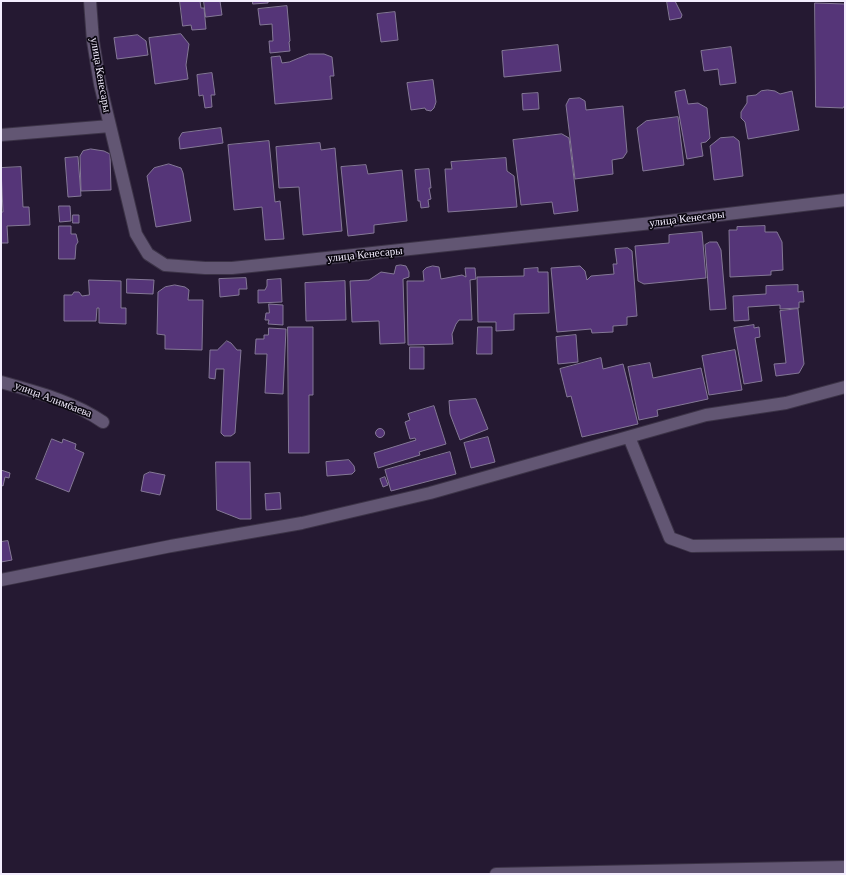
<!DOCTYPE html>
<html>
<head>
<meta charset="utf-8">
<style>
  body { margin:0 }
  #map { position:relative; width:846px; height:875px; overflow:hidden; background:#251932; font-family:Georgia,serif }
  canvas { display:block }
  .frame { position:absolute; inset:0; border:2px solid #f3edfe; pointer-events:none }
</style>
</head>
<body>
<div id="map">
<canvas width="846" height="875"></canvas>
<div class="frame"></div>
</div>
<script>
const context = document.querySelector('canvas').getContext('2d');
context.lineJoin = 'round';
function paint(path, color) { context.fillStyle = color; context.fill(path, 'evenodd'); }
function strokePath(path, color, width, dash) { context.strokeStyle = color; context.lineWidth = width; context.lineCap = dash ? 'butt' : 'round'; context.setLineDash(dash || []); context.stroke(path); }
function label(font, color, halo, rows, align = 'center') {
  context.font = font + ' Georgia,serif'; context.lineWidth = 3.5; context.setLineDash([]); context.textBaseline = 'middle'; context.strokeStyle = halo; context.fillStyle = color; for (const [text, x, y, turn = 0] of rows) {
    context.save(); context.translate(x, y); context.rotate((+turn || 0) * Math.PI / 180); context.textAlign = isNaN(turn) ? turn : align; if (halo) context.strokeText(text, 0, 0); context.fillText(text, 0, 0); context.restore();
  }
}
const building = new Path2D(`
  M 180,1 L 200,1 L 201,8 L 204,8 L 206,29 L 192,30 L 191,25 L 183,26 Z
  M 204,1 L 220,1 L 222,15 L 206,17 Z
  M 253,1 L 268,1 L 268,3 L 253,4 Z
  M 667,1 L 675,1 L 682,15 L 681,18 L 670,20 Z
  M 815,3 L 845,4 L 845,105 L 843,108 L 816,107 Z
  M 287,6 L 290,41 L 289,42 L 290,51 L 270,53 L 269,41 L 273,41 L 272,24 L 260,25 L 258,9 Z
  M 395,12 L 398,40 L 381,42 L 377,14 Z
  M 181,34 L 189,44 L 186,65 L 188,79 L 155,84 L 149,38 Z
  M 138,35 L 146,41 L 148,55 L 117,59 L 114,38 Z
  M 558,45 L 561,71 L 504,77 L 502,51 Z
  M 731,47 L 736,83 L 720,85 L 718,69 L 704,71 L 701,51 Z
  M 309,54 L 324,54 L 332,57 L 334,76 L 330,76 L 332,99 L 275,104 L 271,57 L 280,56 L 282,63 L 289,62 Z
  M 212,73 L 215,95 L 211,95 L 212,107 L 205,108 L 203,95 L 199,96 L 197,75 Z
  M 433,80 L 436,102 L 434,108 L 431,111 L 426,110 L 425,108 L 411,110 L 407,83 Z
  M 685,90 L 688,104 L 698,103 L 707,108 L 710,138 L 706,142 L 701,143 L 703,156 L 687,159 L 675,92 Z
  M 768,90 L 775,91 L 780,94 L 792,91 L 799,130 L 748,139 L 745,122 L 741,118 L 741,112 L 747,103 L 747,96 L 756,95 L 761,91 Z
  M 538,93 L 539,109 L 523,110 L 522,94 Z
  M 580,98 L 585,101 L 586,110 L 623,106 L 627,152 L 623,158 L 612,160 L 613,174 L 575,179 L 566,105 L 569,99 Z
  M 678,117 L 684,165 L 643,171 L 637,128 L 646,121 Z
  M 221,128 L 223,143 L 180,149 L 179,138 L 182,133 Z
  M 562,134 L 569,138 L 578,211 L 554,214 L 552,202 L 521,205 L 513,140 Z
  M 734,137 L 739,141 L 743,176 L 714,180 L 710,146 L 720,138 Z
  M 269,141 L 275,202 L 280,201 L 284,239 L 265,240 L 262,207 L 234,210 L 228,145 Z
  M 320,143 L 321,150 L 335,148 L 342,231 L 303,235 L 299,187 L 279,188 L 276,147 Z
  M 91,149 L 104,151 L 110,154 L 111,190 L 81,191 L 80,156 L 83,151 Z
  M 78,157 L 81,196 L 68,197 L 65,158 Z
  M 506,158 L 507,171 L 514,176 L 517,207 L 448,212 L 445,169 L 452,169 L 451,162 Z
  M 169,164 L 181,168 L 183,173 L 191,221 L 156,227 L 147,176 L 154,168 Z
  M 366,165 L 368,174 L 402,170 L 407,221 L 374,225 L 374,233 L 348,236 L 341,167 Z
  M 21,167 L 23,207 L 29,207 L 30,225 L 7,226 L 8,243 L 1,243 L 1,212 L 3,212 L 1,168 Z
  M 429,169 L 431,188 L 429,188 L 431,199 L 428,200 L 429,207 L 421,208 L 420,201 L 418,201 L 415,170 Z
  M 59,206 L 70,206 L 71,221 L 60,222 Z
  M 73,215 L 79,215 L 79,223 L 73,223 Z
  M 59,226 L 71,226 L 71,234 L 76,234 L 78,242 L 76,245 L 75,259 L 59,259 Z
  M 765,226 L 765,232 L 777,232 L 782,242 L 783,270 L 771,271 L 771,275 L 730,277 L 729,230 L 737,230 L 737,227 Z
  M 702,232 L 706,278 L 644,284 L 638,281 L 635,246 L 669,243 L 669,235 Z
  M 710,242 L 717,242 L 721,250 L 726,309 L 710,310 L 705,245 Z
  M 628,248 L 632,251 L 637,316 L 627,317 L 627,325 L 613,326 L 613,332 L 592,333 L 591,329 L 557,332 L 551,268 L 580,266 L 585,271 L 587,280 L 591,276 L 614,274 L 613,264 L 617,264 L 615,249 Z
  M 401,265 L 406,266 L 409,272 L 409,277 L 403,279 L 405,343 L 380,344 L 379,321 L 352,322 L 350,281 L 369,280 L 381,272 L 394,274 L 396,266 Z
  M 433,266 L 439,267 L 441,279 L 462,275 L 466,277 L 465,268 L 475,268 L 476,279 L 470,280 L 472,320 L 459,320 L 456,324 L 452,334 L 453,344 L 408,345 L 407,281 L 424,281 L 423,271 L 426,268 Z
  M 538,268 L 538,272 L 548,272 L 549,313 L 514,314 L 514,330 L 496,331 L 496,322 L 478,322 L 477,277 L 524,276 L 524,269 Z
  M 246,278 L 247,289 L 239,289 L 239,295 L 220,297 L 219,279 Z
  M 127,279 L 154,280 L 153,294 L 127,293 Z
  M 281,279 L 282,302 L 258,303 L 258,290 L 265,290 L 267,286 L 267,280 Z
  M 89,280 L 121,281 L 121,308 L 126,308 L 126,324 L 99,323 L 99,308 L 97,308 L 96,321 L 64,321 L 64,295 L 72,295 L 74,292 L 79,292 L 82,296 L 89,295 Z
  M 345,281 L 346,320 L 306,321 L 305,283 Z
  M 175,285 L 185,287 L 189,290 L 188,300 L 203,300 L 202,350 L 165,349 L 165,335 L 157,334 L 158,292 L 165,287 Z
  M 798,285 L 798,292 L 803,291 L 804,302 L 799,302 L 799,308 L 780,309 L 780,305 L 748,307 L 749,320 L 734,321 L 733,296 L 766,294 L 766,286 Z
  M 269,304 L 283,305 L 283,325 L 268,324 L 269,320 L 265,320 L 266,313 L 269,313 Z
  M 798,309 L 804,364 L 799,373 L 776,376 L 774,364 L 786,363 L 780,311 Z
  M 754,325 L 754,328 L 759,327 L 760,337 L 755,338 L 762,381 L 744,384 L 734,328 Z
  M 288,327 L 313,327 L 313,395 L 309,395 L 309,453 L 289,453 Z
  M 478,327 L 492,327 L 492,354 L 477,354 Z
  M 269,328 L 286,329 L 283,394 L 265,393 L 267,354 L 255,354 L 256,339 L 264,339 L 264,335 L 268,335 Z
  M 576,335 L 578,362 L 558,364 L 556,337 Z
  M 227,341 L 231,343 L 237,350 L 241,350 L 235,433 L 231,436 L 224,436 L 221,433 L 224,369 L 216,369 L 215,379 L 209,378 L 210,350 L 217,350 Z
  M 410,347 L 424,347 L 424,369 L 410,369 Z
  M 735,350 L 742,390 L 709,395 L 702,356 Z
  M 601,358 L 603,369 L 623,364 L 638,424 L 582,437 L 571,396 L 567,397 L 560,369 Z
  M 650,363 L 653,378 L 701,368 L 708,399 L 657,410 L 658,416 L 639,420 L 628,367 Z
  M 476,399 L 488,429 L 460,440 L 450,414 L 449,401 Z
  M 434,406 L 446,444 L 419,452 L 420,455 L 378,468 L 374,453 L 416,440 L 415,438 L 410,439 L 405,422 L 410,420 L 408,414 Z
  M375.5 433a4.5 4.5 0 1 1 9 0a4.5 4.5 0 1 1-9 0Z
  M 488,437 L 495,462 L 471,468 L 464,443 Z
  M 52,439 L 62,443 L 63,439 L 76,444 L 75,449 L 84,453 L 69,492 L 36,479 Z
  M 450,452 L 456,474 L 391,491 L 385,470 Z
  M 349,460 L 354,466 L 355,471 L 352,474 L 327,476 L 326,462 Z
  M 216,462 L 250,462 L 251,519 L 240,519 L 217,510 Z
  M 1,470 L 10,473 L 9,478 L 5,477 L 3,486 L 1,485 Z
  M 150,472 L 165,475 L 160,495 L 141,491 L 144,475 Z
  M 385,477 L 388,485 L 383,487 L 380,479 Z
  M 280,493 L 281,509 L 266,510 L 265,494 Z
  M 8,541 L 12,560 L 1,562 L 1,542 Z`);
paint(building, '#553578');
strokePath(building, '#847896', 1);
const minor = new Path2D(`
  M 90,1 L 93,41 L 100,84 L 136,234 L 148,254 L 165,265 L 205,268 L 232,268 L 261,265 L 652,223 L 845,200
  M 1,135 L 110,126
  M 1,382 C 36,392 73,401 103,422
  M 629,437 L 670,538 L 692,546 L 845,544
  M 1,580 L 171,546 L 302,523 L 430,493 L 706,415 L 786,403 L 845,387
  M 496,874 L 845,867`);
strokePath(minor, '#3c3347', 14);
strokePath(minor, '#625673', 12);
label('11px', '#f3edfe', '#0b0711', [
  ["улица Кенесары",100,75,80],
  ["улица Кенесары",687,219,-7],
  ["улица Кенесары",365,255,-6],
  ["улица Алимбаева",53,400,21]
]);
</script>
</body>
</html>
